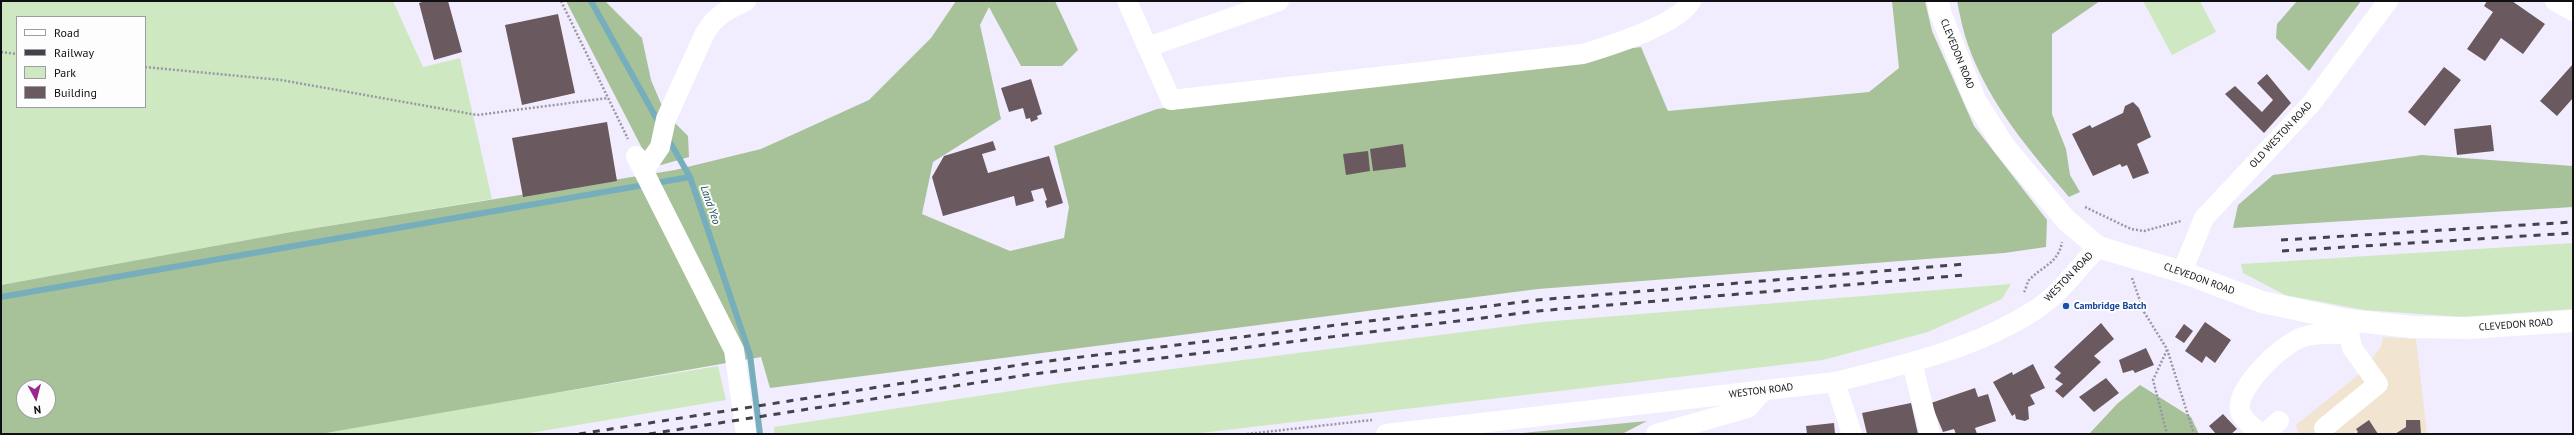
<!DOCTYPE html>
<html>
<head>
<meta charset="utf-8">
<style>
  body { margin:0 }
  #map { position:relative; width:2574px; height:435px; overflow:hidden; background:#f1edfe; font-family:"PT Sans",sans-serif }
  canvas { display:block }
  .frame { position:absolute; inset:0; border:2px solid #100f14; pointer-events:none }
  .legend { position:absolute; left:16px; top:16px; width:130px; height:92px; box-sizing:border-box; background:#fdfdfd; border:1px solid #9e9ea0; margin:0; padding:5px 7px; list-style:none; font-size:12px; color:#100f14 }
  .legend li { display:flex; align-items:center; gap:8px; height:20px }
  .legend b { width:20px; border:1px solid #9e9ea0 }
  .north { position:absolute; left:16px; top:379px; width:40px; height:40px; box-sizing:border-box; background:#fdfdfd; border:1px solid #9e9ea0; border-radius:50%; rotate:173deg; font-size:11px; font-weight:700; line-height:16px; text-align:center; color:#100f14 }
  .north::after { content:''; display:block; margin:auto; width:14px; height:18px; background:#972a8c; clip-path:polygon(50% 0,100% 100%,50% 72%,0 100%) }
</style>
</head>
<body>
<div id="map">
<canvas width="2574" height="435"></canvas>
<div class="frame"></div>
<ul class="legend">
<li><b style="height:5px;background:#fff"></b>Road</li>
<li><b style="height:5px;background:#44424a"></b>Railway</li>
<li><b style="height:11px;background:#cee9c1"></b>Park</li>
<li><b style="height:11px;background:#6a595e"></b>Building</li>
</ul>
<div class="north">N</div>
</div>
<script>
const context = document.querySelector('canvas').getContext('2d');
context.lineJoin = 'round';
function paint(path, color) { context.fillStyle = color; context.fill(path, 'evenodd'); }
function strokePath(path, color, width, dash) { context.strokeStyle = color; context.lineWidth = width; context.lineCap = dash ? 'butt' : 'round'; context.setLineDash(dash || []); context.stroke(path); }
function label(font, color, halo, rows, align = 'center') {
  context.font = font + ' "PT Sans",sans-serif'; context.lineWidth = 4; context.setLineDash([]); context.textBaseline = 'middle'; context.strokeStyle = halo; context.fillStyle = color; for (const [text, x, y, turn = 0] of rows) {
    context.save(); context.translate(x, y); context.rotate((+turn || 0) * Math.PI / 180); context.textAlign = isNaN(turn) ? turn : align; if (halo) context.strokeText(text, 0, 0); context.fillText(text, 0, 0); context.restore();
  }
}
paint(new Path2D(`
  M 2383,337 L 2416,339 L 2427,434 L 2299,434 L 2296,425 L 2357,376 L 2381,347 Z`), '#f1e4d0');
paint(new Path2D(`
  M 1,1 L 393,1 L 423,67 L 460,58 L 492,199 L 291,232 L 1,285 ZM 17,17 L 145,17 L 145,107 L 17,107 Z
  M 2143,1 L 2200,1 L 2216,32 L 2172,55 Z
  M 2573,243 L 2573,309 L 2461,317 L 2364,310 L 2285,295 L 2243,273 L 2241,264 Z
  M 2011,284 L 2002,299 L 1928,332 L 1823,360 L 1192,434 L 774,434 L 774,427 L 1070,382 L 1542,322 Z
  M 718,366 L 726,400 L 524,434 L 310,434 Z`), '#cee9c1');
paint(new Path2D(`
  M 566,1 L 605,1 L 642,38 L 651,80 L 665,113 L 688,136 L 689,157 L 661,165 L 642,148 Z
  M 956,1 L 1055,1 L 1078,50 L 1062,66 L 1021,66 L 989,7 L 980,25 L 1001,119 L 933,162 L 922,214 L 1010,251 L 1064,238 L 1069,207 L 1054,146 L 1157,109 L 1641,47 L 1668,111 L 1869,92 L 1899,68 L 1892,1 L 1925,1 L 1932,31 L 1974,126 L 2047,220 L 2046,247 L 2004,253 L 1538,289 L 770,388 L 761,357 L 320,434 L 1,434 L 1,285 L 291,232 L 675,170 L 761,149 L 869,100 L 931,38 ZM 24,387 L 48,387 L 48,411 L 24,411 Z
  M 1957,1 L 2100,1 L 2052,34 L 2052,114 L 2066,149 L 2070,175 L 2080,192 L 2069,197 C 2030,151 1989,104 1968,45 C 1963,31 1960,16 1957,1 Z
  M 2297,1 L 2361,1 L 2309,71 L 2276,38 L 2277,24 Z
  M 2422,155 L 2573,166 L 2573,207 L 2233,228 L 2238,205 L 2273,175 Z
  M 2140,385 L 2191,417 L 2199,434 L 2089,434 L 2117,404 Z
  M 1647,421 L 1622,434 L 1512,434 Z`), '#a7c199');
strokePath(new Path2D(`
  M 591,1 L 659,123
  M 667,137 L 690,177 L 750,355 L 760,434
  M 1,297 L 690,177`), '#76aebc', 6);
paint(new Path2D(`
  M 425,1 L 448,1 L 462,52 L 434,60 L 419,3 Z
  M 2487,1 L 2512,1 L 2545,24 L 2523,54 L 2501,38 L 2485,61 L 2467,49 L 2493,12 L 2484,6 Z
  M 558,14 L 575,93 L 522,105 L 505,25 Z
  M 2573,64 L 2573,98 L 2557,116 L 2540,101 Z
  M 2444,67 L 2461,80 L 2425,126 L 2408,112 Z
  M 2267,74 L 2291,103 L 2264,133 L 2225,94 L 2235,86 L 2262,112 L 2273,100 L 2257,83 Z
  M 1031,79 L 1042,114 L 1037,116 L 1038,119 L 1031,122 L 1030,118 L 1026,119 L 1023,108 L 1009,112 L 1001,88 Z
  M 2133,102 L 2139,108 L 2151,137 L 2137,144 L 2149,173 L 2133,179 L 2127,165 L 2122,167 L 2120,164 L 2093,176 L 2072,134 L 2090,125 L 2092,128 L 2123,113 L 2125,106 Z
  M 607,122 L 617,181 L 523,197 L 512,138 Z
  M 2491,125 L 2494,151 L 2457,155 L 2454,129 Z
  M 993,141 L 996,150 L 982,154 L 988,173 L 1049,156 L 1063,203 L 1047,208 L 1045,201 L 1047,200 L 1043,188 L 1031,191 L 1034,201 L 1016,206 L 1014,196 L 943,216 L 932,177 L 944,156 Z
  M 1403,144 L 1406,167 L 1373,171 L 1370,149 Z
  M 1368,151 L 1370,171 L 1346,175 L 1343,154 Z
  M 2205,322 L 2231,340 L 2215,363 L 2206,356 L 2202,363 L 2185,351 Z
  M 2101,323 L 2114,339 L 2094,356 L 2101,362 L 2063,398 L 2055,391 L 2063,384 L 2055,379 L 2061,373 L 2054,367 Z
  M 2184,324 L 2193,331 L 2184,343 L 2175,337 Z
  M 2146,348 L 2154,365 L 2135,373 L 2133,370 L 2123,373 L 2119,360 Z
  M 2033,364 L 2045,388 L 2030,395 L 2035,404 L 2028,407 L 2029,419 L 2025,421 L 2016,419 L 2015,414 L 2012,416 L 1993,382 L 2012,372 L 2013,375 Z
  M 2106,378 L 2119,393 L 2094,412 L 2079,397 Z
  M 1975,388 L 1978,397 L 1988,394 L 1996,421 L 1975,428 L 1977,434 L 1956,434 L 1954,429 L 1943,432 L 1931,403 Z
  M 1911,403 L 1918,434 L 1867,434 L 1862,413 Z
  M 2223,414 L 2237,429 L 2231,434 L 2216,434 L 2209,426 Z
  M 2369,420 L 2378,434 L 2356,434 L 2358,432 L 2356,429 Z
  M 2406,420 L 2420,420 L 2421,434 L 2395,434 L 2406,427 Z
  M 1834,423 L 1835,434 L 1807,434 L 1806,426 Z`), '#6a595e');
strokePath(new Path2D(`
  M 561,1 L 628,139
  M 1,52 L 17,54
  M 145,67 L 281,80 L 477,115 L 608,98
  M 2085,207 L 2131,229 L 2144,231 L 2181,221
  M 2132,278 L 2144,312 L 2167,349 L 2194,434
  M 2024,292 C 2026,289 2027,283 2029,280 C 2042,266 2058,264 2062,242
  M 2167,350 L 2153,380 L 2167,434
  M 1247,434 L 1372,420`), '#9a97a4', 2.5, [2, 2]);
strokePath(new Path2D(`
  M 1127,1 L 1171,100 L 1583,54 C 1609,46 1678,25 1691,1
  M 2555,1 L 2573,11
  M 1148,47 L 1279,1
  M 636,156 L 734,350 L 746,434
  M 644,170 L 660,147 L 666,119 L 705,33 C 715,16 728,9 746,1
  M 2182,272 L 2204,218 L 2311,104 L 2388,1
  M 1912,363 L 1930,434
  M 1835,382 L 1852,434
  M 2324,428 L 2378,384 L 2352,348 L 2347,322
  M 1386,434 L 1835,382 C 1903,365 1975,349 2035,310 C 2059,295 2078,268 2098,247
  M 1656,434 L 1748,408 L 1763,391
  M 2260,434 C 2254,428 2242,419 2240,411 C 2235,388 2283,343 2303,337 C 2318,332 2334,334 2349,334
  M 2264,434 L 2279,421`), '#fff', 20);
strokePath(new Path2D(`
  M 1938,1 L 1940,12 L 1976,102 L 2004,146 L 2066,220 L 2098,247 L 2182,272 L 2262,302 L 2347,320 L 2411,327 L 2469,328 L 2573,321`), '#fff', 22);
strokePath(new Path2D(`
  M 2281,240 L 2573,222
  M 2282,251 L 2573,233
  M 579,434 L 1025,364 L 1537,300 L 1965,264
  M 649,434 L 1026,375 L 1538,311 L 1965,275`), '#44424a', 3, [7, 7]);
for (const [x, y, r, color] of [
  [2066,306,4,"#1a4fb4"]
]) { const dot = new Path2D(); dot.arc(x, y, r, 0, 2 * Math.PI); context.fillStyle = color; context.fill(dot); strokePath(dot, '#fdfdfd', 1.5); }
label('10px', '#100f14', '#fdfdfd', [
  ["CLEVEDON ROAD",1957,54,68],
  ["OLD WESTON ROAD",2281,135,-47],
  ["WESTON ROAD",2069,277,-46],
  ["CLEVEDON ROAD",2199,279,20],
  ["CLEVEDON ROAD",2516,325,-4],
  ["WESTON ROAD",1761,391,-7]
]);
label('bold 10px', '#164399', '#fdfdfd', [
  ["Cambridge Batch",2074,306]
], 'left');
label('italic 11px', '#124450', '#fdfdfd', [
  ["Land Yeo",710,205,71]
]);
</script>
</body>
</html>
